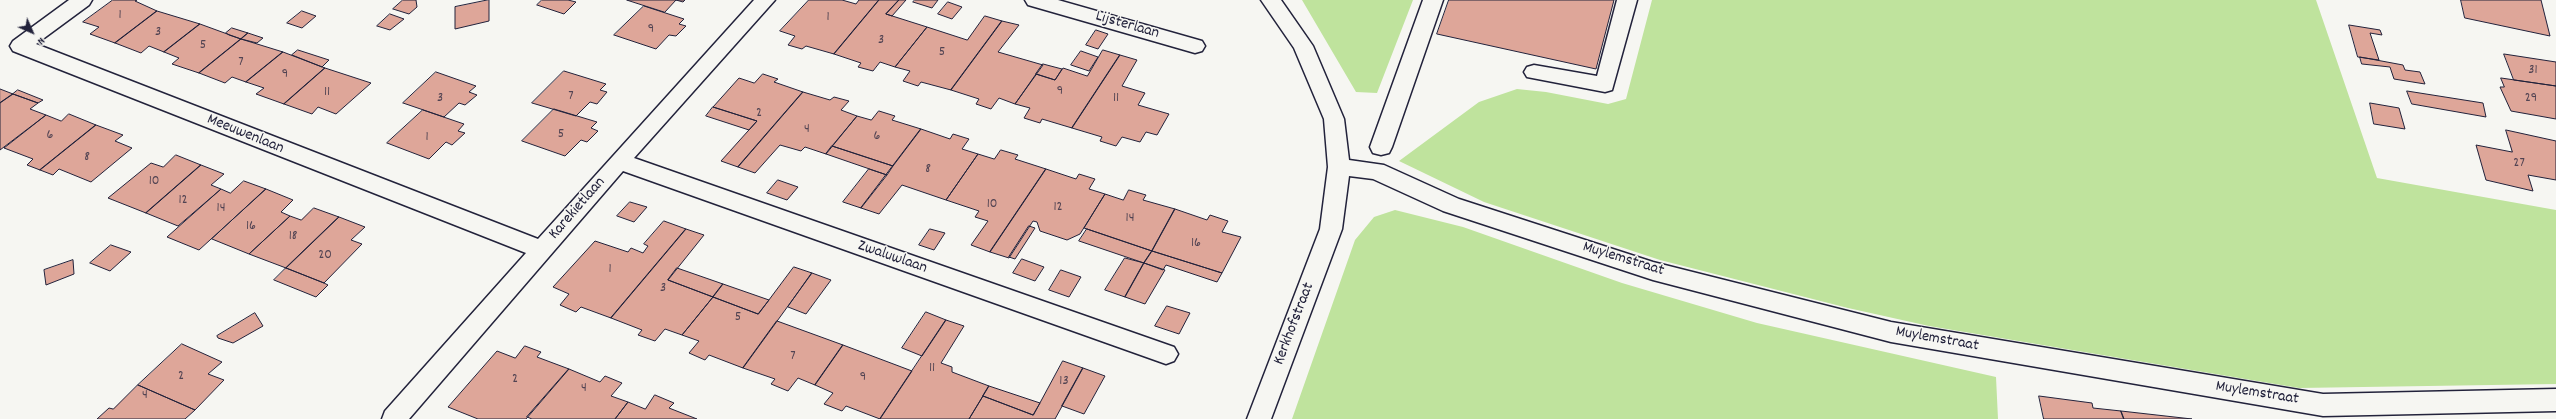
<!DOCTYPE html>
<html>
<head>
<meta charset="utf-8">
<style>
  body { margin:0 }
  #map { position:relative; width:2556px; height:419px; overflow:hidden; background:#f6f6f2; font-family:Dekko,sans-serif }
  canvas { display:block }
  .north { position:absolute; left:12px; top:12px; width:40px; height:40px; -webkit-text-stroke:3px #f6f6f2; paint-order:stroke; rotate:135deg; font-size:11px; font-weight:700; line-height:16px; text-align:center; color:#22223b }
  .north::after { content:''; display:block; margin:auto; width:14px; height:18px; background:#22223b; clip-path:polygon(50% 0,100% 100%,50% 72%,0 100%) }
</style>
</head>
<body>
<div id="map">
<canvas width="2556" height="419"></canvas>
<div class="north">N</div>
</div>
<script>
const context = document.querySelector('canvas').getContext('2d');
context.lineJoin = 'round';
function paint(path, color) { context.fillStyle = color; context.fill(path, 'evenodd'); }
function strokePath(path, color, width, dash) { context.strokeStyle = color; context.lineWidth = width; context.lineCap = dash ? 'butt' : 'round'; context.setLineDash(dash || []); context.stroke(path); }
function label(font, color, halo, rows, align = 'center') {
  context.font = font + ' Dekko,sans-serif'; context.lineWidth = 3; context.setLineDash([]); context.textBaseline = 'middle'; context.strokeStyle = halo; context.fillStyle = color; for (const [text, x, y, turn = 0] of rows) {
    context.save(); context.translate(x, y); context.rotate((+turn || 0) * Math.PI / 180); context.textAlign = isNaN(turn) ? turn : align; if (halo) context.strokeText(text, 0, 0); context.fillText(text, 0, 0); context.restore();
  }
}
paint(new Path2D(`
  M 1302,0 L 1413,0 L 1377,93 L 1356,92 Z
  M 1652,0 L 2316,0 L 2377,178 L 2556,210 L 2556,384 L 2299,388 L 1929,326 L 1848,308 L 1660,260 L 1484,202 L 1399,161 L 1479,102 L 1517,89 L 1546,92 L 1608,104 L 1626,99 Z
  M 1395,210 L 1463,227 L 1622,283 L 1757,323 L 1996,377 L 1998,419 L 1292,419 L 1355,240 L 1374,217 Z`), '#bfe39d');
const building = new Path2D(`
  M 113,0 L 137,0 L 135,1 L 157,11 L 115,43 L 90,34 L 99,27 L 83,22 Z
  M 403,0 L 416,0 L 417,7 L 409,14 L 393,9 Z
  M 489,0 L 489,21 L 455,29 L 455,7 Z
  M 542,0 L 568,0 L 576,2 L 564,14 L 537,5 Z
  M 627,0 L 685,0 L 683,2 L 676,0 L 665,12 Z
  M 809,0 L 842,0 L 856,4 L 859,0 L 879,0 L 834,54 L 806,46 L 802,49 L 788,45 L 795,36 L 780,31 Z
  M 879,0 L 899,0 L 886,14 L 927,27 L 895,67 L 880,62 L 873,71 L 858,67 L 861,63 L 834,54 Z
  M 899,0 L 906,0 L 892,16 L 886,14 Z
  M 915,0 L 938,0 L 932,8 L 913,2 Z
  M 1449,0 L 1614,0 L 1596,69 L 1437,34 Z
  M 2461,0 L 2541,0 L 2550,36 L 2465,18 Z
  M 948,2 L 962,7 L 952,19 L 938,14 Z
  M 644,6 L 684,19 L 679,24 L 686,26 L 676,36 L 669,35 L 656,49 L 614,35 Z
  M 157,11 L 200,24 L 164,52 L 149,46 L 141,53 L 115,43 Z
  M 302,11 L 316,16 L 302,28 L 287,23 Z
  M 390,14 L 404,19 L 390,30 L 377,26 Z
  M 985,16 L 1002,21 L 951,90 L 921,82 L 918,86 L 903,81 L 910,71 L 895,67 L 927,27 L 967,40 Z
  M 1002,21 L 1019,25 L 998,52 L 1043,65 L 1015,104 L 999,98 L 991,109 L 976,104 L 979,99 L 951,90 Z
  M 200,24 L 241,39 L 199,73 L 172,64 L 179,58 L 164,52 Z
  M 2349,25 L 2380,30 L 2382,35 L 2370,33 L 2379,60 L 2358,57 Z
  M 232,28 L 248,33 L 241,39 L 229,35 L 226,33 Z
  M 1096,30 L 1108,34 L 1098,49 L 1086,45 Z
  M 248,33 L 263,38 L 257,43 L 241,39 Z
  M 241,39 L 283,52 L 246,82 L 232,77 L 225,83 L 199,73 Z
  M 298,50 L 329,60 L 322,67 L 292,55 Z
  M 1103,50 L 1120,55 L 1072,128 L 1042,119 L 1040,123 L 1024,118 L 1030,108 L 1015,104 L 1036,74 L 1055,80 L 1063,68 L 1087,76 Z
  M 1081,51 L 1098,57 L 1089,71 L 1071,65 Z
  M 283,52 L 325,68 L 284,104 L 256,94 L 264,88 L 246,82 Z
  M 2504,54 L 2556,62 L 2556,86 L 2514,80 Z
  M 1120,55 L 1137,60 L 1122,86 L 1145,93 L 1138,105 L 1169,114 L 1157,135 L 1146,132 L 1140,142 L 1122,137 L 1116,146 L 1100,141 L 1102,137 L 1072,128 Z
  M 2360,57 L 2403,65 L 2405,70 L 2420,72 L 2425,84 L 2394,79 L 2390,67 L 2362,64 Z
  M 1043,64 L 1062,69 L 1055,80 L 1036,74 Z
  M 325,68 L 371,83 L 336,114 L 318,107 L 312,114 L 284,104 Z
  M 564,71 L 606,84 L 600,90 L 607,92 L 597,104 L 590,102 L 576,116 L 532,103 Z
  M 436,72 L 476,86 L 469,92 L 477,95 L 465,105 L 459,103 L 444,117 L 403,103 Z
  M 763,74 L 778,79 L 774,82 L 803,92 L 738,167 L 721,161 L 757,121 L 713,107 L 739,78 L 754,83 Z
  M 2501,78 L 2556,86 L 2556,119 L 2511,111 L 2500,87 L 2504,87 Z
  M 0,89 L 13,94 L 0,103 Z
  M 18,90 L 43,100 L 38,103 L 13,94 Z
  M 2407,91 L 2483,103 L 2486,117 L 2412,104 Z
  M 803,92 L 830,100 L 834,97 L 849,101 L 841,110 L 857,116 L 826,154 L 805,147 L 801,151 L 780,145 L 755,173 L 738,167 Z
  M 13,94 L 38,103 L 30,109 L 46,115 L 0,150 L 0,103 Z
  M 2370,103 L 2399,108 L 2405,129 L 2374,124 Z
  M 713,107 L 757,121 L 749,130 L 706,116 Z
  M 554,109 L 597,122 L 591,128 L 598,131 L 587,142 L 581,140 L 565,156 L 522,141 Z
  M 423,110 L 464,124 L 458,131 L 465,133 L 452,145 L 446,142 L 429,159 L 387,143 Z
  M 879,111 L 895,116 L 892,120 L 921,129 L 893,166 L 832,146 L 857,116 L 871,120 Z
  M 69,114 L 96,125 L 40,170 L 27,165 L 33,159 L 4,148 L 46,115 L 61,121 Z
  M 96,125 L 123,135 L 115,141 L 132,148 L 91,182 L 59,169 L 53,175 L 40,170 Z
  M 921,129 L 950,139 L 953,134 L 969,139 L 962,149 L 978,154 L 946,200 L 902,185 L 879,214 L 861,208 Z
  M 2506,130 L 2556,141 L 2556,180 L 2528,175 L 2533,191 L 2486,180 L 2476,145 L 2512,152 Z
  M 832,146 L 893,166 L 887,175 L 826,154 Z
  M 1001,150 L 1018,155 L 1015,159 L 1046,169 L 990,252 L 971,245 L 988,221 L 975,217 L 979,211 L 946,200 L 978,154 L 994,159 Z
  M 176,155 L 201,165 L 146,213 L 108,198 L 151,163 L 163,167 Z
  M 201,165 L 224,174 L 211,185 L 221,189 L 178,226 L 146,213 Z
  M 869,169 L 887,175 L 861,208 L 843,202 Z
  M 1046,169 L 1076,179 L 1079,174 L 1095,179 L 1089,189 L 1105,194 L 1080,234 L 1067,240 L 1040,231 L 1037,222 L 1033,221 L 1009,258 L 990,252 Z
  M 778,180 L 798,187 L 787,200 L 767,193 Z
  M 244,181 L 266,189 L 199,250 L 167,237 L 221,189 L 230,193 Z
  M 266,189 L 293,200 L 281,212 L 290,216 L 249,254 L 212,239 Z
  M 1129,190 L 1146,195 L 1143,200 L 1175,209 L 1152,251 L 1084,228 L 1105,194 L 1123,200 Z
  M 630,202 L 647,207 L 634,222 L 617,216 Z
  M 314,208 L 339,217 L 286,268 L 249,254 L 290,216 L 301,220 Z
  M 1175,209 L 1207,220 L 1210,215 L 1228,221 L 1222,232 L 1241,237 L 1222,273 L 1152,251 Z
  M 339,217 L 365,227 L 351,240 L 362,244 L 324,283 L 286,268 Z
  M 664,221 L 686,229 L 611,318 L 581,307 L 576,312 L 560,305 L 569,294 L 553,287 L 595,241 L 628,252 L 631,248 L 643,253 L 648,246 L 644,244 Z
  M 1029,226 L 1035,228 L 1015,259 L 1009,257 Z
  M 686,229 L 704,235 L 668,280 L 713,297 L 682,335 L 665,329 L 655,341 L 638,335 L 642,330 L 611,318 Z
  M 930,229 L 945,233 L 934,250 L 919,245 Z
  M 1087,229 L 1152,251 L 1144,263 L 1079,241 Z
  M 111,245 L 131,252 L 110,271 L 90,263 Z
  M 1152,251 L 1222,273 L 1217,282 L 1166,265 L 1163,270 L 1144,263 Z
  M 1125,258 L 1144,263 L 1125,297 L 1105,290 Z
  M 1022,259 L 1044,267 L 1035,281 L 1013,273 Z
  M 73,260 L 74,274 L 46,285 L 44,270 Z
  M 1144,263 L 1165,270 L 1145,304 L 1125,297 Z
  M 794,267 L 812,273 L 743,368 L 709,355 L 705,360 L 689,353 L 699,341 L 682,335 L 713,297 L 758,314 Z
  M 286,268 L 324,283 L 328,285 L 316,297 L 274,280 Z
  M 677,268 L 723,284 L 713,297 L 668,280 Z
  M 1061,270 L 1081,277 L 1069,297 L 1049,290 Z
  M 812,273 L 831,280 L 806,314 L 788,307 Z
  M 723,284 L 769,300 L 758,314 L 713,297 Z
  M 1167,306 L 1190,313 L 1179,334 L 1155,326 Z
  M 926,312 L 946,320 L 922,356 L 902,348 Z
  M 255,313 L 263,326 L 233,343 L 218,338 L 217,336 Z
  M 946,320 L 964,326 L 941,363 L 952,367 L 952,372 L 989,386 L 969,419 L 880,419 Z
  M 777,321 L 843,345 L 815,385 L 798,378 L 788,391 L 771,384 L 775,379 L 743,368 Z
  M 182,344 L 222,362 L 208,374 L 224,380 L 195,410 L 138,385 Z
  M 843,345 L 912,371 L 880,419 L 846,406 L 842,411 L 824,404 L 833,393 L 815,385 Z
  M 525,346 L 541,352 L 537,357 L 569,369 L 526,419 L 478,419 L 448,407 L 497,351 L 515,358 Z
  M 1063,361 L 1083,368 L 1055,419 L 969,419 L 983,396 L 1033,415 Z
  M 1083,368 L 1105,376 L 1084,414 L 1062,406 Z
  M 569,369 L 600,382 L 605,376 L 622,383 L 611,396 L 628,402 L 615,419 L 532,419 L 527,417 Z
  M 138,385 L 195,410 L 185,419 L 97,419 L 109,408 L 113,409 Z
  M 989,386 L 1040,403 L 1033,415 L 983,396 Z
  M 655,395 L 674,403 L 669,408 L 697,419 L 615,419 L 628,402 L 645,409 Z
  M 2039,396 L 2092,403 L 2093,408 L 2121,411 L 2124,419 L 2044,419 Z
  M 2121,411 L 2192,419 L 2124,419 Z`);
paint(building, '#dea699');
strokePath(building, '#22223b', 1);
const lane = new Path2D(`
  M 1423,0 L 1443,0 L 1392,147 L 1389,153 L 1381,155 L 1373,153 L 1370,147 Z
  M 1617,0 L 1637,0 L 1612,90 L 1605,92 L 1527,77 L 1524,72 L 1527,67 L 1534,65 L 1597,76 Z`);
const street = new Path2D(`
  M 69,0 L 92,0 L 89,5 L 36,44 L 538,239 L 754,0 L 775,0 L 634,158 L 1174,347 L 1178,354 L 1174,361 L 1166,364 L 623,171 L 409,419 L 382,419 L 385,411 L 526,253 L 13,51 L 10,46 L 13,41 Z
  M 1025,0 L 1058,0 L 1202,41 L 1205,46 L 1202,51 L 1195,53 L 1028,5 Z
  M 1261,0 L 1281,0 L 1313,46 L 1344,119 L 1349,160 L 1384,165 L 1459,199 L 1653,262 L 1891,322 L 2323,394 L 2556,389 L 2556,411 L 2323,416 L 1891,342 L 1653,280 L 1443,211 L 1373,179 L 1349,176 L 1342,229 L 1271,419 L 1247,419 L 1320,229 L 1328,167 L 1324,119 L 1294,48 Z`);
strokePath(lane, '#22223b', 3);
strokePath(street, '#22223b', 3);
paint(lane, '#f6f6f2');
paint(street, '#f6f6f2');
label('14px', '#514352', null, [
  ["1",120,16],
  ["1",828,18],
  ["9",651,30],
  ["3",158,33],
  ["3",881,41],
  ["5",203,46],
  ["5",942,53],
  ["7",241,63],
  ["31",2533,71],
  ["9",285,75],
  ["9",1060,92],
  ["11",327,93],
  ["7",571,97],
  ["3",440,99],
  ["11",1116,99],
  ["29",2531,99],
  ["2",759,114],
  ["4",807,130],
  ["5",561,135],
  ["6",50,136],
  ["6",877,137],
  ["1",427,138],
  ["8",87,158],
  ["27",2519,164],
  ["8",928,170],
  ["10",154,182],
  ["12",183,201],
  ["10",992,205],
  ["12",1058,208],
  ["14",221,209],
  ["14",1130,219],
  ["16",251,227],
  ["18",293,237],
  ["16",1196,244],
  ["20",325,256],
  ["1",610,270],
  ["3",663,289],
  ["5",738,318],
  ["7",793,357],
  ["11",932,369],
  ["2",181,377],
  ["9",863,378],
  ["2",515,380],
  ["13",1064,382],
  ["4",584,389],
  ["4",145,396]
]);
label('16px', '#22223b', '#f6f6f2', [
  ["Lijsterlaan",1127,26,16],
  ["Meeuwenlaan",245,135,22],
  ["Karekietlaan",578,209,-49],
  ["Zwaluwlaan",892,258,19],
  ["Muylemstraat",1623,260,17],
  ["Kerkhofstraat",1295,324,-69],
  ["Muylemstraat",1937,340,10],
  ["Muylemstraat",2257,394,9]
]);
</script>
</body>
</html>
